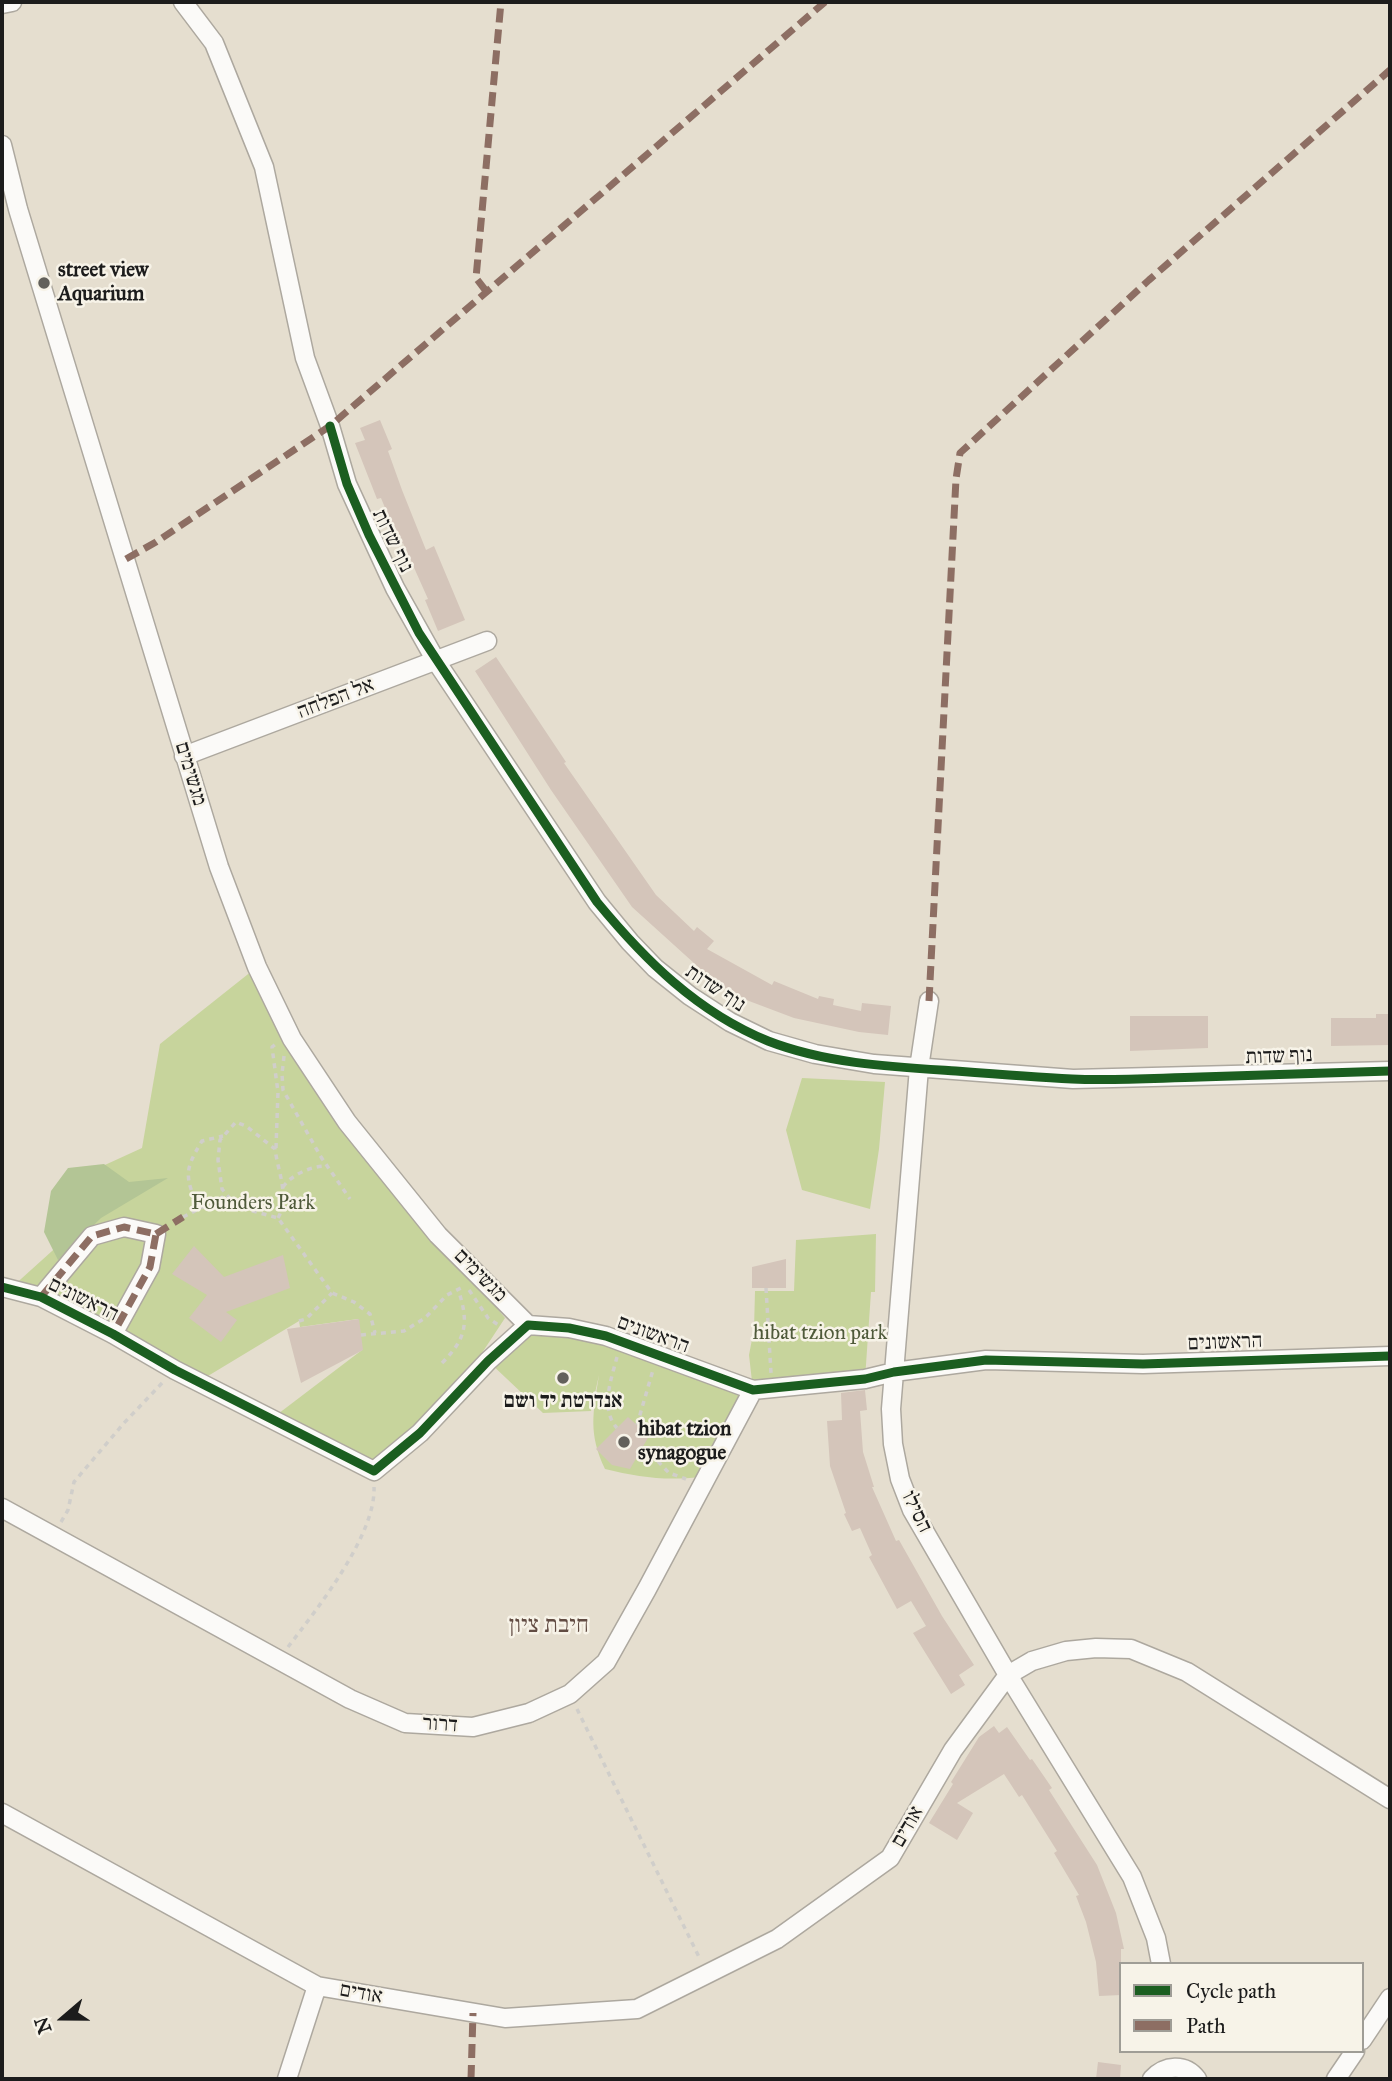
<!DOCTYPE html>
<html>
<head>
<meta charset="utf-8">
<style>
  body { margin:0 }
  #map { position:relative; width:1392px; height:2081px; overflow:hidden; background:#e5decf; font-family:"IM FELL Great Primer",serif }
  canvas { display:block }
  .frame { position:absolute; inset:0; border:4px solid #1c1c1c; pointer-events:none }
  .legend { position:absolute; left:1119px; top:1962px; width:245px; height:91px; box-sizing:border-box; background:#f7f3e8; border:2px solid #9f9d96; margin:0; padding:9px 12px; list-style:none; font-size:21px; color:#1c1c1c }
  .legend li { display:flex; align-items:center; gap:14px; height:35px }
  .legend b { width:35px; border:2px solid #9f9d96 }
  .north { position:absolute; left:28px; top:1983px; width:70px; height:70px; -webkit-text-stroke:5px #f7f3e8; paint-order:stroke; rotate:250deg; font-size:19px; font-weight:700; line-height:28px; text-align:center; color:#1c1c1c }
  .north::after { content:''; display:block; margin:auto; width:24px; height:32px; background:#1c1c1c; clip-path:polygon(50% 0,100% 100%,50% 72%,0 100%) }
</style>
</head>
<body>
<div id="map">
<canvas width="1392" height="2081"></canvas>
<div class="frame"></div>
<ul class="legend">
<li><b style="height:9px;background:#1b5e20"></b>Cycle path</li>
<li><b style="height:9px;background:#8d6e63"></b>Path</li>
</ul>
<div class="north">N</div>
</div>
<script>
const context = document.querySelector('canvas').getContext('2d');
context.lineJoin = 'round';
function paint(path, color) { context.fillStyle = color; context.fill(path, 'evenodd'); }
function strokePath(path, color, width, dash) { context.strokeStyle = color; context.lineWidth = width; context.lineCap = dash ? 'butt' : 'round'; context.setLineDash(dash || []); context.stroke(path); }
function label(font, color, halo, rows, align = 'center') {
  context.font = font + ' "IM FELL Great Primer","Frank Ruhl Libre",serif'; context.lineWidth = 5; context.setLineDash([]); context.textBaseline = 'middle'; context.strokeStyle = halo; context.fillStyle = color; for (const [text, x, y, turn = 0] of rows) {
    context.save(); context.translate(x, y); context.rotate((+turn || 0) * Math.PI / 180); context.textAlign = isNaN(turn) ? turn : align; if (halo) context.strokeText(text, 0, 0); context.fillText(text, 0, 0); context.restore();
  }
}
paint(new Path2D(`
  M 257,967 L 367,1147 L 505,1318 L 449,1403 L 374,1471 L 270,1420 L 362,1350 L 358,1319 L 300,1327 L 299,1321 L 198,1382 L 11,1288 L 72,1233 L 72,1180 L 142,1148 L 160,1044 Z
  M 802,1078 L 885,1082 L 879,1149 L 870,1209 L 802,1190 L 786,1130 Z
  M 876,1234 L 875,1292 L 871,1292 L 865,1379 L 753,1390 L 749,1355 L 754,1329 L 755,1291 L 794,1291 L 796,1240 Z
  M 528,1325 L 606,1336 L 749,1398 L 699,1477 C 666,1481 637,1477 605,1469 C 588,1433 593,1413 599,1375 L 591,1411 L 543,1413 L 488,1361 Z`), '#c7d49c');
paint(new Path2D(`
  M 104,1164 L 129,1182 L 168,1178 L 101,1218 L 58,1260 L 44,1232 L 51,1191 L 68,1168 Z`), '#b3c595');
paint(new Path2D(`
  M 380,420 L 392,449 L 388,451 L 402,490 L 426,550 L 434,546 L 465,620 L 438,631 L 425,600 L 428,599 L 403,543 L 400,544 L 381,498 L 377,499 L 355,443 L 365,440 L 360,428 Z
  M 496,657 L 566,762 L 564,763 L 656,895 L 694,931 L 697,927 L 714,941 L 707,949 L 772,985 L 774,981 L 818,999 L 819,996 L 834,999 L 833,1005 L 861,1011 L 862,1003 L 891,1006 L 888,1035 L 859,1032 L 794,1018 L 749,1001 L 716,983 L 632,907 L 551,790 L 475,671 Z
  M 1376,1014 L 1390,1014 L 1390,1045 L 1331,1046 L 1331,1018 L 1376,1018 Z
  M 1130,1016 L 1208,1016 L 1208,1048 L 1130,1051 Z
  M 194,1246 L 224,1277 L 283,1255 L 290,1288 L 226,1312 L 237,1320 L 221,1342 L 189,1318 L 207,1295 L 172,1274 Z
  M 786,1259 L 786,1288 L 752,1288 L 752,1267 Z
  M 359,1319 L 363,1350 L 301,1383 L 287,1329 Z
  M 865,1390 L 867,1410 L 860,1411 L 863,1452 L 874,1487 L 872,1487 L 896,1541 L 899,1540 L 942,1616 L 974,1665 L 959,1675 L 965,1685 L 951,1694 L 913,1633 L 926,1626 L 911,1601 L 897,1609 L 869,1557 L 872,1555 L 860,1528 L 852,1531 L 844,1514 L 846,1513 L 830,1466 L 827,1421 L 842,1420 L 841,1393 Z
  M 628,1417 L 649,1436 L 630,1469 L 612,1465 L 596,1449 Z
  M 994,1726 L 999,1733 L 1007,1727 L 1030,1760 L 1032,1759 L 1052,1788 L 1049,1790 L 1097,1865 L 1116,1913 L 1124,1949 L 1121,1949 L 1121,1995 L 1099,1996 L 1096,1962 L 1086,1922 L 1076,1896 L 1079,1895 L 1054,1853 L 1057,1851 L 1022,1795 L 1019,1797 L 1004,1774 L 957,1803 L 973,1813 L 957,1840 L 929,1823 L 953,1784 L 951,1782 L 979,1737 Z
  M 1098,2062 L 1121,2065 L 1120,2079 L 1096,2079 Z`), '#d4c5ba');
const minor = new Path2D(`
  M 183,2 L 214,43 L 264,167 L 305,358 L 330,426 L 347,484 L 395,588 L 436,661 L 597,902 L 630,942 L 655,968 L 690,996 L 730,1022 L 769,1041 L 815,1054 L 874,1064 L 1073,1079 L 1390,1071
  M 2,4 L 12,2
  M 2,145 L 18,209 L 219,867 L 257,967 L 292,1039 L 347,1122 L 438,1235 L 528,1325
  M 184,756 L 487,641
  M 929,1001 L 919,1068 L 891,1409 L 893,1444 L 900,1479 L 912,1510 L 1008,1675 L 1132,1877 L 1156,1938 L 1161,1964
  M 2,1287 L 41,1297 L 113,1334 L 175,1370 L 374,1471 L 420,1433 L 488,1361 L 528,1325 L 569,1328 L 606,1336 L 753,1390 L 865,1379 L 894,1372 L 986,1360 L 1143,1364 L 1390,1356
  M 41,1297 L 92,1236 L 124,1227 L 156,1234 L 150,1267 L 113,1334
  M 2,1508 L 350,1699 L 405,1723 L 473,1727 L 529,1713 L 570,1694 L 606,1662 L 647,1589 L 753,1390
  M 2,1813 L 317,1986 L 287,2079
  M 317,1986 L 505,2018 L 637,2009 L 777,1939 L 890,1858 L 953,1750 L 1008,1675 L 1032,1661 L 1066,1651 L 1096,1648 L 1131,1649 L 1187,1672 L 1390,1799
  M 1362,2040 L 1390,1998
  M 1152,2079 C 1165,2065 1185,2063 1197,2079
  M 1336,2079 L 1355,2051`);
strokePath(minor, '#ada89f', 21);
strokePath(new Path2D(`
  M 284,1056 L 282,1074 L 283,1090 L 321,1157 L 350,1199
  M 276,1148 L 278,1092 L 272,1047 L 277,1043
  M 283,1187 C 291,1175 311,1166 326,1166
  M 198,1209 C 186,1176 183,1172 202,1141 L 223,1136
  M 183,1217 L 227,1195
  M 278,1218 C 290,1197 278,1172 275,1149 L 246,1126 L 236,1122 L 220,1140 L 218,1160 L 222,1189 L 231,1200 L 242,1208 L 278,1218 L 332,1293 L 354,1302 L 370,1314 L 375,1333
  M 766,1288 L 771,1373
  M 469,1290 L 488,1318 L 500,1326
  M 299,1321 L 306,1319 L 332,1293
  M 361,1335 L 404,1331 L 425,1318 L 447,1295 L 465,1286
  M 617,1357 C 611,1380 600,1409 617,1428
  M 442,1363 C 467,1338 469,1322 458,1289
  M 637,1425 L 653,1370
  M 651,1454 L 669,1473 L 686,1479
  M 61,1522 L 68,1510 L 74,1482 L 124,1423 L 164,1381
  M 288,1647 C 317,1609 376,1535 374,1487
  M 577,1709 L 700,1959`), '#d0ceca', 3.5, [5, 5]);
strokePath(minor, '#fbfaf8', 18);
strokePath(new Path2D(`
  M 486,291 L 476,278 L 501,2
  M 126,559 L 156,542 L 330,426 L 825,2
  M 929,1001 L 956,479 L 960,453 L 1149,280 L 1390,70
  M 156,1234 L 183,1217
  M 41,1297 L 92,1236 L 124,1227 L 156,1234 L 150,1267 L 113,1334
  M 471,2079 L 473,2013`), '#8d6e63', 7, [14, 7]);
strokePath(new Path2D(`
  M 330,426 L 347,484 L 369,535 L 419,633 L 597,902 C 645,960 697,1012 768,1041 C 827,1064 894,1067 956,1071 C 995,1074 1034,1077 1072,1079 C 1115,1081 1157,1078 1200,1077 C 1263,1075 1327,1073 1390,1071
  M 2,1287 L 41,1297 L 113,1334 L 175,1370 L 374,1471 L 420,1433 L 488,1361 L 528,1325 L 569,1328 L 606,1336 L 753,1390 L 865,1379 L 894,1372 L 986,1360 L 1143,1364 L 1390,1356`), '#1b5e20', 9);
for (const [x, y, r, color] of [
  [44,283,7,"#62605b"],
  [563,1378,7,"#62605b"],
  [624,1442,7,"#62605b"]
]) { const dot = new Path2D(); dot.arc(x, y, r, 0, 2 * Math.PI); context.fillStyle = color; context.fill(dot); strokePath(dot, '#f7f3e8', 2.5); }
label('bold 21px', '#1c1c1c', '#f7f3e8', [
  ["street view",58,271],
  ["Aquarium",58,295],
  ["אנדרטת יד ושם",563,1402,"center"],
  ["hibat tzion",638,1430],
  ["synagogue",638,1454]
], 'left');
label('21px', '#1c1c1c', '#f7f3e8', [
  ["נוף שדות",392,541,64],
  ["אל הפלחה",336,699,-21],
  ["מגשימים",190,774,73],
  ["נוף שדות",715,989,34],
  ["נוף שדות",1279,1057,-2],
  ["מגשימים",480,1276,45],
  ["הראשונים",83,1300,26],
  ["הראשונים",653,1335,20],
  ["הראשונים",1225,1343,-2],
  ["הסילו",916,1512,64],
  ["דרור",440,1725,4],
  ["אודים",908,1827,-60],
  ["אודים",361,1994,10]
]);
label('21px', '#4f5a3a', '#f7f3e8', [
  ["Founders Park",253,1204],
  ["hibat tzion park",820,1334]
]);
label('24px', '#624c43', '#f7f3e8', [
  ["חיבת ציון",549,1626]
]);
</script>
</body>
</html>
